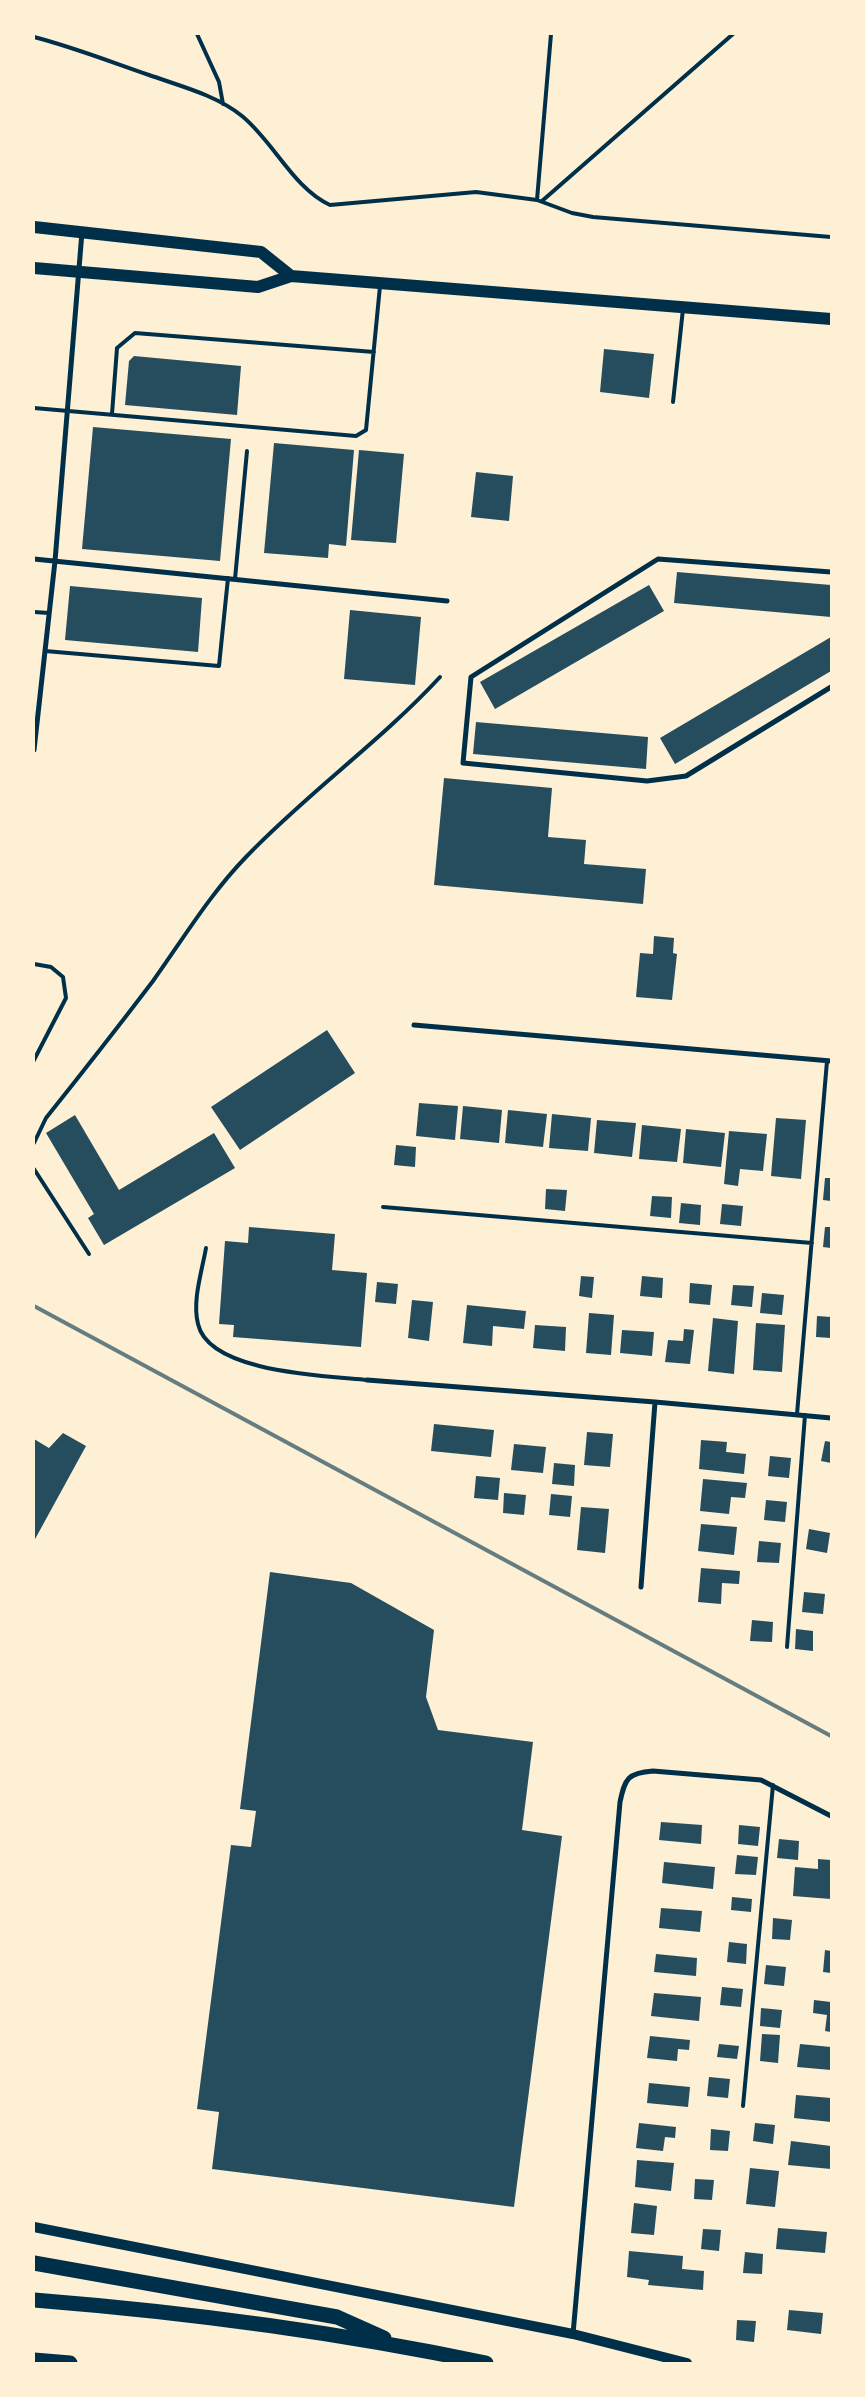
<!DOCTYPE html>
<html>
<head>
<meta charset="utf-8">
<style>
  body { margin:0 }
  #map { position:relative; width:865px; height:2397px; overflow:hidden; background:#fdf0d5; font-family:"DM Sans",sans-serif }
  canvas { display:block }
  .frame { position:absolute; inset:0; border:35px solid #fdf0d5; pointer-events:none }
</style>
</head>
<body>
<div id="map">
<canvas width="865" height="2397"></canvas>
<div class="frame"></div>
</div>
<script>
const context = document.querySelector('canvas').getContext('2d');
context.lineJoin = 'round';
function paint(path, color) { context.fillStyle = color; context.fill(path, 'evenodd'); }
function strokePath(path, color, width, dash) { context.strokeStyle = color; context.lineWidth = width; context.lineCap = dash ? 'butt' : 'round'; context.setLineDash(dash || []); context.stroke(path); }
paint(new Path2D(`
  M 604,349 L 654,354 L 649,398 L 600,392 Z
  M 134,356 L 241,366 L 237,415 L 125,405 L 129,361 Z
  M 93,427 L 231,439 L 220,561 L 82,549 Z
  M 274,443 L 354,450 L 346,546 L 329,544 L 328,558 L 264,553 Z
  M 359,450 L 404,454 L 396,543 L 351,540 Z
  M 476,472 L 513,476 L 509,521 L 471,517 Z
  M 677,572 L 831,585 L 831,617 L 674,603 Z
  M 649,585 L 664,611 L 495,709 L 480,682 Z
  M 70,586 L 202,598 L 198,652 L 65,640 Z
  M 350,610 L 421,617 L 415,685 L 344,679 Z
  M 831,637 L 831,671 L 675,764 L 660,738 Z
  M 476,722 L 648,737 L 646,769 L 473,754 Z
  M 444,778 L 552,788 L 548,837 L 586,840 L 584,864 L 646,869 L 643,904 L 434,885 Z
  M 654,936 L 674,938 L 673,953 L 677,954 L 672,1000 L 636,997 L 640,953 L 653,954 Z
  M 327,1030 L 355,1073 L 240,1150 L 211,1107 Z
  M 419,1103 L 458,1106 L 455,1140 L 416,1136 Z
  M 463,1106 L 502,1110 L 499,1143 L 460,1139 Z
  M 508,1110 L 547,1114 L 543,1147 L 505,1143 Z
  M 552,1114 L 591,1118 L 588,1151 L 549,1148 Z
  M 75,1115 L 119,1190 L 214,1133 L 235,1168 L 104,1245 L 88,1218 L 94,1214 L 46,1133 Z
  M 776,1118 L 806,1120 L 801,1179 L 771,1176 Z
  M 597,1120 L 636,1123 L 632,1157 L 594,1153 Z
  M 642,1125 L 681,1129 L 677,1162 L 639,1159 Z
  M 686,1129 L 725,1133 L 721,1167 L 683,1163 Z
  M 729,1131 L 767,1134 L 763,1171 L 740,1169 L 738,1186 L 724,1184 Z
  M 396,1145 L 416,1147 L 415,1167 L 394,1165 Z
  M 825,1178 L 831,1178 L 831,1201 L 823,1200 Z
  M 546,1189 L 567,1190 L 565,1211 L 545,1209 Z
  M 652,1196 L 672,1197 L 671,1218 L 650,1216 Z
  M 681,1203 L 701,1205 L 700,1225 L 679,1223 Z
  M 722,1204 L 743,1206 L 741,1226 L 720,1224 Z
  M 249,1227 L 335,1234 L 332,1270 L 367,1273 L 361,1347 L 233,1337 L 234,1325 L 219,1324 L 225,1241 L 248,1243 Z
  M 825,1227 L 831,1227 L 831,1248 L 823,1247 Z
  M 581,1276 L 594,1277 L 592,1298 L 579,1296 Z
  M 642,1276 L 663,1278 L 662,1298 L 640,1296 Z
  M 377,1282 L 398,1284 L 396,1304 L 375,1302 Z
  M 690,1283 L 712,1285 L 710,1305 L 689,1303 Z
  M 733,1285 L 754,1286 L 752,1307 L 731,1305 Z
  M 762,1293 L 784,1295 L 782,1315 L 760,1313 Z
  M 412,1300 L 433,1302 L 429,1341 L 408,1338 Z
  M 467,1305 L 526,1311 L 524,1329 L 493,1326 L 492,1346 L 463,1343 Z
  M 589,1313 L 614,1315 L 611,1355 L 586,1353 Z
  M 817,1316 L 831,1317 L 831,1338 L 816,1337 Z
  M 713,1318 L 738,1321 L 734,1374 L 708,1371 Z
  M 756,1323 L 785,1325 L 782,1372 L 753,1370 Z
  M 535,1325 L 566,1327 L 565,1351 L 533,1348 Z
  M 684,1329 L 694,1330 L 690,1364 L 665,1362 L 668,1340 L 683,1341 Z
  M 622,1330 L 654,1332 L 652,1356 L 620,1353 Z
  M 434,1424 L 494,1430 L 491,1457 L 431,1451 Z
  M 587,1432 L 613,1434 L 610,1467 L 584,1465 Z
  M 63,1433 L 86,1446 L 34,1541 L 34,1439 L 49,1448 Z
  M 701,1440 L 727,1442 L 726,1452 L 746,1454 L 744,1474 L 699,1469 Z
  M 825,1441 L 831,1442 L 831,1463 L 821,1461 Z
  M 514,1444 L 546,1447 L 543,1473 L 511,1470 Z
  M 770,1456 L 791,1458 L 789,1478 L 768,1476 Z
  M 554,1463 L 575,1465 L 574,1486 L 552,1484 Z
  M 476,1476 L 500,1478 L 498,1500 L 474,1498 Z
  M 703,1479 L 747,1483 L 745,1498 L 731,1497 L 729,1514 L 700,1511 Z
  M 504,1493 L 526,1495 L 524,1515 L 503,1513 Z
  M 551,1494 L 572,1496 L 570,1517 L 549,1515 Z
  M 766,1500 L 787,1502 L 785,1522 L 764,1520 Z
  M 581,1507 L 609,1509 L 605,1553 L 577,1550 Z
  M 701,1524 L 737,1527 L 734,1555 L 698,1551 Z
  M 809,1529 L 830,1533 L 827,1553 L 806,1549 Z
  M 759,1541 L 781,1543 L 779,1563 L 757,1562 Z
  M 701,1568 L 740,1571 L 739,1584 L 722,1583 L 721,1604 L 698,1602 Z
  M 270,1572 L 351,1583 L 434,1630 L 426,1697 L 438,1730 L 533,1742 L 522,1830 L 562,1836 L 514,2207 L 212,2169 L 219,2112 L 197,2109 L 231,1845 L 251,1847 L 256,1811 L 240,1809 Z
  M 804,1592 L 825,1594 L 823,1614 L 802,1612 Z
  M 752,1620 L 773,1622 L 772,1642 L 750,1641 Z
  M 796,1629 L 813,1631 L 813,1651 L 795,1649 Z
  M 661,1822 L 702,1825 L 701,1844 L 659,1840 Z
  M 739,1825 L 760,1827 L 758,1846 L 738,1844 Z
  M 779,1839 L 799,1841 L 798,1860 L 777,1858 Z
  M 737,1855 L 758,1857 L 756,1875 L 735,1874 Z
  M 818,1859 L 831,1860 L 831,1899 L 793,1896 L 795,1867 L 818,1869 Z
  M 664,1862 L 715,1867 L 713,1889 L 662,1883 Z
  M 732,1897 L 752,1899 L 751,1912 L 731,1910 Z
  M 661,1908 L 702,1911 L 700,1932 L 659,1928 Z
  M 773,1918 L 792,1920 L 790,1940 L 772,1939 Z
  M 729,1942 L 747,1944 L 746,1964 L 727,1962 Z
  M 825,1950 L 831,1951 L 831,1973 L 823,1972 Z
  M 656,1954 L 697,1958 L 696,1976 L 654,1972 Z
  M 766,1965 L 786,1967 L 784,1986 L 764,1984 Z
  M 722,1987 L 743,1989 L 741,2007 L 720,2005 Z
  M 654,1993 L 701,1997 L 699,2021 L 651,2016 Z
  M 814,2000 L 831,2002 L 831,2032 L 825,2031 L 827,2015 L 813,2013 Z
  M 761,2008 L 782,2010 L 780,2028 L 760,2026 Z
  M 762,2034 L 780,2035 L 778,2063 L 760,2061 Z
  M 650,2036 L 690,2040 L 689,2050 L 678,2049 L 677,2061 L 647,2058 Z
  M 719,2044 L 739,2046 L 737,2059 L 717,2057 Z
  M 800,2044 L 831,2047 L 831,2070 L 797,2067 Z
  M 709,2077 L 730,2079 L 728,2098 L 707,2096 Z
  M 649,2083 L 690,2087 L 688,2107 L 647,2103 Z
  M 796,2095 L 831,2098 L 831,2122 L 794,2118 Z
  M 639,2123 L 676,2127 L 675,2138 L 665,2137 L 663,2151 L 636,2148 Z
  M 755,2123 L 775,2125 L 773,2144 L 753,2141 Z
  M 711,2129 L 730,2131 L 728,2151 L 710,2150 Z
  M 791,2141 L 831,2146 L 831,2169 L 788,2165 Z
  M 637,2160 L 674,2163 L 671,2191 L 635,2187 Z
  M 750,2168 L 779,2171 L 775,2207 L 746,2204 Z
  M 695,2179 L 714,2180 L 712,2200 L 694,2199 Z
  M 634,2203 L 657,2206 L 654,2235 L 631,2233 Z
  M 778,2228 L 827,2232 L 825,2253 L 776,2249 Z
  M 703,2229 L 721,2230 L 719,2251 L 701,2249 Z
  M 629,2251 L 683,2256 L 682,2269 L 704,2271 L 703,2290 L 648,2285 L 649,2280 L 627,2277 Z
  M 745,2252 L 763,2254 L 762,2274 L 743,2273 Z
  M 789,2310 L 823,2313 L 821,2334 L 787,2330 Z
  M 737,2320 L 756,2321 L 754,2342 L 736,2340 Z`), '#264d5e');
strokePath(new Path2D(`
  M 197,34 L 219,82 L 223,104
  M 34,37 C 73,47 111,62 149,75 C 180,86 216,95 242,116 C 273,141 294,189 330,205 L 476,192 L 537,200 L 572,213 L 593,217 L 831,237
  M 537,200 L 551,34
  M 542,201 L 733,34
  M 673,402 L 683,309
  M 34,408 L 356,436 L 366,430 L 380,286
  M 112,414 L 117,348 L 135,333 L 374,352
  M 235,579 L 247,451
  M 34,612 L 49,613
  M 45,651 L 219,666 L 228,578
  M 34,964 L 51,967 L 63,977 L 66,998 L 34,1060
  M 34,1143 L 46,1118 C 82,1073 118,1027 153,981 C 183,939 210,894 246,857 C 307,793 380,742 440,677
  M 34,1169 L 89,1254
  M 383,1207 L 812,1243
  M 206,1248 C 202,1271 192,1301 198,1324 C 209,1373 327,1376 367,1380
  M 797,1414 L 827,1061
  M 787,1647 L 805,1415
  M 743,2106 L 773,1785`), '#003049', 4);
strokePath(new Path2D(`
  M 34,559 L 447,601
  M 831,572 L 658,559 L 471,677 L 463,763 L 647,781 L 686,776 L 831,687
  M 34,750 L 55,561 L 82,232
  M 414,1025 L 831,1061
  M 367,1380 L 655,1402 L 831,1418
  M 641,1587 L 655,1402
  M 573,2334 L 620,1802 C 625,1778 628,1773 653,1771 L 761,1780 L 831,1816`), '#003049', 5);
strokePath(new Path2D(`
  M 34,2227 L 573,2334 L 687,2363`), '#003049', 10);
strokePath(new Path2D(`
  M 34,227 L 261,252 L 291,276
  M 34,268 L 258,287 L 291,276 L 831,319`), '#003049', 12);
strokePath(new Path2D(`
  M 34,2263 L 337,2317 L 384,2338
  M 34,2300 C 185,2312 338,2332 486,2363
  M 34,2360 L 70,2363`), '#003049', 15);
strokePath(new Path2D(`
  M 34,1306 L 831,1736`), '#657d81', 4);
</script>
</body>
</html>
